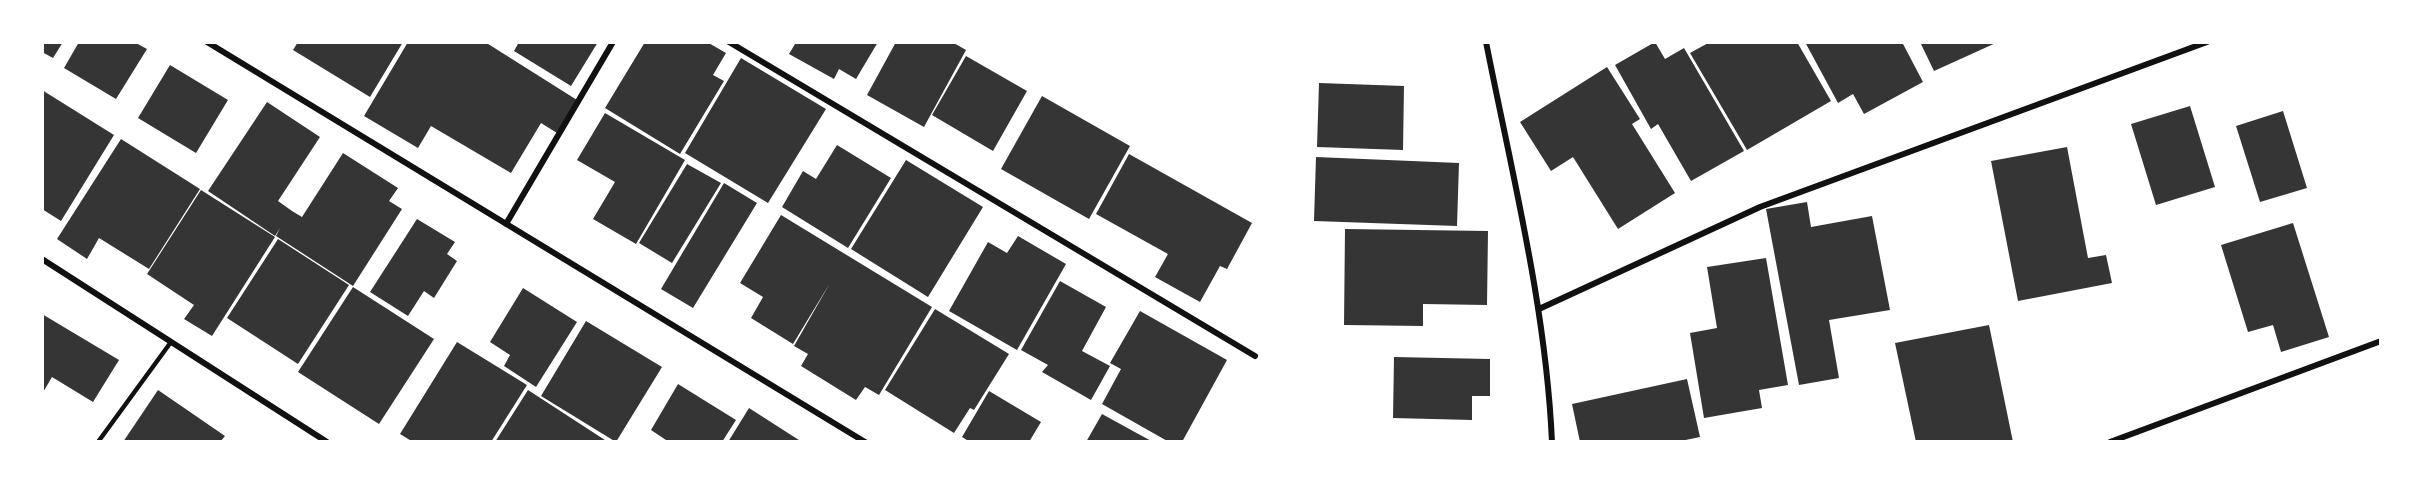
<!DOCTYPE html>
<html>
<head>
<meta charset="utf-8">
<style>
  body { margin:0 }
  #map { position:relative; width:2423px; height:484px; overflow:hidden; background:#fff; font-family:"Public Sans",sans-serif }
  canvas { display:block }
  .frame { position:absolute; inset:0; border:44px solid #fff; pointer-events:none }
</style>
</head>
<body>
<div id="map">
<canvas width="2423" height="484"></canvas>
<div class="frame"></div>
</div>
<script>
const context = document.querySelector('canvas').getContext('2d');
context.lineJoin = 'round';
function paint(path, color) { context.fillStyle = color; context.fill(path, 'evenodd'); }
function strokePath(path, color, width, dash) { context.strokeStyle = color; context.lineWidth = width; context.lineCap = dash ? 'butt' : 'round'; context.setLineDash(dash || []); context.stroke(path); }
paint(new Path2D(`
  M 42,42 L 63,42 L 53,58 L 42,52 Z
  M 79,42 L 134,42 L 147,49 L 116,99 L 64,68 Z
  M 298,42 L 403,42 L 370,97 L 293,50 Z
  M 408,42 L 485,42 L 577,100 L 557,133 L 541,123 L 511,173 L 431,126 L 418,148 L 364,116 Z
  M 519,42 L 598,42 L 571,86 L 514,51 Z
  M 645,42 L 707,42 L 726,53 L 713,75 L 724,81 L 680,154 L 605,108 Z
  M 790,42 L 878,42 L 856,79 L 839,69 L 834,79 L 789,54 L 795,44 Z
  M 896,42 L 952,42 L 966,50 L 924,127 L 867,95 Z
  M 1655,42 L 1665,59 L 1684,48 L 1744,151 L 1691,181 L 1658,124 L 1651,129 L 1615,65 Z
  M 1710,42 L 1797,42 L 1831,101 L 1747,150 L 1690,53 Z
  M 1805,42 L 1902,42 L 1923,82 L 1864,114 L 1853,94 L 1838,103 Z
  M 1920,42 L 1998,42 L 1934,71 Z
  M 966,56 L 1027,91 L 993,151 L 932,115 Z
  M 741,58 L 826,109 L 768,203 L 685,153 Z
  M 170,65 L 228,100 L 196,153 L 138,118 Z
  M 1607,67 L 1640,119 L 1632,124 L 1675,193 L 1618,229 L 1573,157 L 1551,171 L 1520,122 Z
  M 1319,83 L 1404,86 L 1403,150 L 1317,147 Z
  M 42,90 L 114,135 L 61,221 L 42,209 Z
  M 1042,96 L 1130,146 L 1089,219 L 1001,169 Z
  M 267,102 L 320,137 L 278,201 L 292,211 L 302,217 L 343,153 L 398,188 L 389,201 L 402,209 L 353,286 L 276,236 L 280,228 L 275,236 L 208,191 Z
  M 2190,106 L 2215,187 L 2156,205 L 2131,124 Z
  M 2283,111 L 2307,188 L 2260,202 L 2236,126 Z
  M 605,113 L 685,160 L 636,244 L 593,219 L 615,182 L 577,160 Z
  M 121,139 L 200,189 L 149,269 L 99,238 L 87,259 L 57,239 Z
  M 837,145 L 891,178 L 848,248 L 782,207 L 803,171 L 816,179 Z
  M 2067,147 L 2088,258 L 2106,255 L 2112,283 L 2018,301 L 1991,161 Z
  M 1129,154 L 1252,223 L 1227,269 L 1220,266 L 1200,302 L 1155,277 L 1168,254 L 1096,214 Z
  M 1316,157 L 1459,163 L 1457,226 L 1314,221 Z
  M 906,160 L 983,207 L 928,297 L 851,249 Z
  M 687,164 L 721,183 L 672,263 L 639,243 Z
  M 724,183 L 757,203 L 693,308 L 661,289 Z
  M 201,190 L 275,237 L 212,336 L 184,319 L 194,305 L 147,274 Z
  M 1807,202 L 1811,227 L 1872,216 L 1890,310 L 1829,320 L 1839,378 L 1799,385 L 1766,209 Z
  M 781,215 L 932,307 L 879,395 L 865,387 L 856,400 L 801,366 L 808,354 L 794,346 L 830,283 L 793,344 L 751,318 L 763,297 L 740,283 Z
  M 417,219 L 455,242 L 447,254 L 457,261 L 434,298 L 424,291 L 408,316 L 370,292 Z
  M 2293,223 L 2329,337 L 2281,352 L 2273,325 L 2248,332 L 2221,245 Z
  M 1345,229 L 1488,231 L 1487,305 L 1423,304 L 1423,326 L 1344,325 Z
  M 1018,236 L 1066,264 L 1017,350 L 949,311 L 988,242 L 1007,253 Z
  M 278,239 L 349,285 L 298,364 L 227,318 Z
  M 1766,258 L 1788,385 L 1759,390 L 1762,408 L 1704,418 L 1690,333 L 1717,328 L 1707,267 Z
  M 1060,281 L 1106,307 L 1082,351 L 1110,366 L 1091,400 L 1042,372 L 1048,365 L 1021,350 Z
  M 353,287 L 434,339 L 379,424 L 298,372 Z
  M 523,288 L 577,322 L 536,387 L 504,366 L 510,355 L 490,342 Z
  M 935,309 L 1009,354 L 974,410 L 970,408 L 954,433 L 885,390 Z
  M 1140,311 L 1227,360 L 1182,442 L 1169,442 L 1102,404 L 1121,369 L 1110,363 Z
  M 42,314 L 119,360 L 93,402 L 52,377 L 42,394 Z
  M 586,321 L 662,367 L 616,442 L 541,396 Z
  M 1989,325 L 2013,442 L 1916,442 L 1895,343 Z
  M 457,342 L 527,385 L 491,442 L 413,442 L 400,434 Z
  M 1394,357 L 1490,359 L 1490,396 L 1472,396 L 1472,420 L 1393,418 Z
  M 1687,379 L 1700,437 L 1676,442 L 1580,442 L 1572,404 Z
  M 678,384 L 736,420 L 722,442 L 669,442 L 651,430 Z
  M 158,390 L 225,436 L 220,442 L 123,442 Z
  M 528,390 L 608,442 L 495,442 Z
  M 989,391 L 1041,422 L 1029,442 L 970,442 L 962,437 Z
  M 749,408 L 802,442 L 728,442 Z
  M 1102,414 L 1153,442 L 1086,442 Z`), '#353535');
strokePath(new Path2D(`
  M 98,442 L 171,342`), '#111', 4.5);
strokePath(new Path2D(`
  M 207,42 L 865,442
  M 729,42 L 1255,356
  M 1486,42 C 1512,174 1546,307 1552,442
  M 506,224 L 613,42
  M 42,259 L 327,442
  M 1539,309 L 1760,207 L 2207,42
  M 2110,442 L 2381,341`), '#111', 6);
</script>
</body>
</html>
